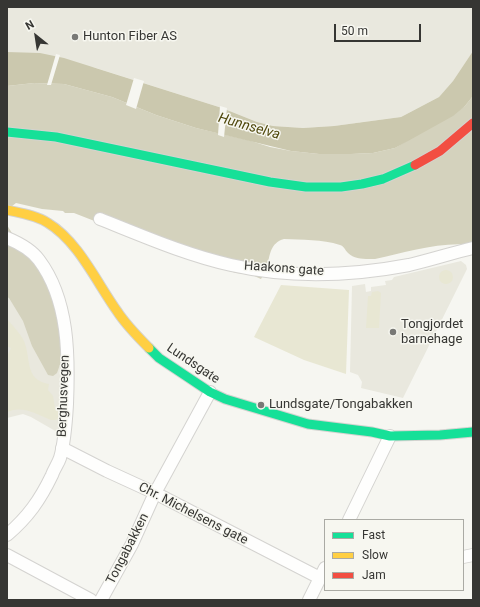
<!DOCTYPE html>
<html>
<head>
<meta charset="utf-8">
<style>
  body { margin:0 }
  #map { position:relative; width:480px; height:607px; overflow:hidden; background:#f6f6f1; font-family:Roboto,sans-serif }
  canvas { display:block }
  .frame { position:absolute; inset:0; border:8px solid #363633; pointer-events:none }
  .legend { position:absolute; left:324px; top:519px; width:140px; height:72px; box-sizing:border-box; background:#f7f7f0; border:1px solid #aaaaa4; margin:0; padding:5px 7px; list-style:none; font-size:12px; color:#363633 }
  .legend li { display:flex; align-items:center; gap:8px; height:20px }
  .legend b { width:20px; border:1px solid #aaaaa4 }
  .north { position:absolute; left:16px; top:16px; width:40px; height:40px; -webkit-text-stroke:3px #f7f7f0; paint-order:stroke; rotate:330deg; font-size:11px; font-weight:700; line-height:16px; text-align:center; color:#363633 }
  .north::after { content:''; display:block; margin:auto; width:14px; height:18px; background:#363633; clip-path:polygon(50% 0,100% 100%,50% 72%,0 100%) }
  .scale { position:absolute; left:334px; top:24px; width:87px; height:18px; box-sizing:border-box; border:2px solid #363633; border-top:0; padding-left:5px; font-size:12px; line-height:14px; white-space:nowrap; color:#363633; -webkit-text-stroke:3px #f7f7f0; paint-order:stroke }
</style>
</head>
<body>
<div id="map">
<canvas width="480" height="607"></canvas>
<div class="frame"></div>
<ul class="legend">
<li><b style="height:5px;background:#16e098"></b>Fast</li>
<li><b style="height:5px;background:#ffcf43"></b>Slow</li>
<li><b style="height:5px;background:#f24e42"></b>Jam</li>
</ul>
<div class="north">N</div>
<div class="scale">50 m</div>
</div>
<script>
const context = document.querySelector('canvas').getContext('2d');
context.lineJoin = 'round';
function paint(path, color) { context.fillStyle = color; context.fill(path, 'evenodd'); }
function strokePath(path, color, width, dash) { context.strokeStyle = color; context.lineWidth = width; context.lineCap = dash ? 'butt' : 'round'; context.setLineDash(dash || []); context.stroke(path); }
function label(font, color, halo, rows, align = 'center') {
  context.font = font + ' Roboto,sans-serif'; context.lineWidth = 3; context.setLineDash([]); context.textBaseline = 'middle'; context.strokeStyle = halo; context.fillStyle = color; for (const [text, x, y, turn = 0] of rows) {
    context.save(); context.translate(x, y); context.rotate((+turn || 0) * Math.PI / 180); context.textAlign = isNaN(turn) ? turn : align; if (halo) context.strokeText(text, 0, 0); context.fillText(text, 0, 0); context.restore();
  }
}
paint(new Path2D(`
  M 7,7 L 473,7 L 473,51 L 453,81 L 439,97 L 401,117 L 334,126 L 303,128 L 273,126 L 257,122 L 222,108 L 96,68 L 7,52 Z
  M 7,238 L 64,326 L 64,436 L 31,417 L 23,414 L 7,418 Z
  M 461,261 L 466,265 L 467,269 L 403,398 L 361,388 L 362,382 L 358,375 L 350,372 L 352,286 L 365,284 L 366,292 L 371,291 L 371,287 L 386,285 L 385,281 L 392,280 L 394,277 Z`), '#e9e8de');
paint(new Path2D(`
  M439 277a7 7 0 1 1 14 0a7 7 0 1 1-14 0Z
  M 281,285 L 349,290 L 346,374 L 304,360 L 254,337 Z
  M 378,291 L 381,293 L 379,328 L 366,328 L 368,296 L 371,296 L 372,292 Z
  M 7,319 C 12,325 19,332 23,339 C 32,356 23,380 49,384 L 48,390 L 53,396 L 55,408 L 58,410 L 58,419 L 55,420 L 51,420 C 36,414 23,405 7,412 L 7,356 L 11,348 L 7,346 Z`), '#e8e7d3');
paint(new Path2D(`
  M 34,83 L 64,84 L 112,97 L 156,115 L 196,128 L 248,140 L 270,147 L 291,151 L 319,154 L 351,154 L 373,153 L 395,148 L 465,106 L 473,96 L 473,245 C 440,241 407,252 375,259 C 366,259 355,260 348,253 C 345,250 344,246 340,245 C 322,239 302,240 284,239 C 270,243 270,255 267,267 C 266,271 263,275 261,279 L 252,275 L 236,273 L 179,256 L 143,240 L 74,213 L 65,213 L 63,211 L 42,209 L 16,203 L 7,210 L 7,86 Z
  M 7,225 L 15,238 L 47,273 L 67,306 L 69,317 L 64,353 L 57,373 L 53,376 L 48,375 L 32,346 L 23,321 L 9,298 L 7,297 Z`), '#d4d2bd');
paint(new Path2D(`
  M 473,51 L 473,96 L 465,106 L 453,116 L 408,141 L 395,148 L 373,153 L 351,154 L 319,154 L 291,151 L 196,128 L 156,115 L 112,97 L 64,84 L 34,83 L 7,86 L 7,52 L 40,53 L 64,58 L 222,108 L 257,122 L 273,126 L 303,128 L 334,126 L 401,117 L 439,97 L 453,81 Z`), '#cbc8ae');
paint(new Path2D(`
  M 56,54 L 60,55 L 51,85 L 47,85 Z
  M 134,78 L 144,81 L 136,109 L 126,105 Z
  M 220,106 L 227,108 L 224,137 L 218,135 Z`), '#f6f6f1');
const street = new Path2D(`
  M 100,219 C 143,236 186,255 231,265 C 288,278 351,276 409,265 C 430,260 452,253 473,248
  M 7,238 C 19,243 31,249 39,260 C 69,300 69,356 67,404 C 66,421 65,441 60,458 C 58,464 54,469 52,475 C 40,500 28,517 7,535
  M 62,448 L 107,471 L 155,493 L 320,578 L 325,577
  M 349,520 L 390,436
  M 7,555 L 91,600
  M 463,557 L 473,555
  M 101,600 L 132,544 L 155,493 L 210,392
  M 309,600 L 325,568`);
const fast = new Path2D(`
  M 7,132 L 56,137 L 270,182 L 306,187 L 341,187 L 362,184 L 383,179 L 415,165
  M 149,348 L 159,358 L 210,392 L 225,399 L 308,424 L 372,432 L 390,436 L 440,435 L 473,432`);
const slow = new Path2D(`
  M 7,210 C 20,213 36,215 48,223 C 78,241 97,283 117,311 C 126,325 137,336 149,348`);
const jam = new Path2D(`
  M 415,165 L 440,151 L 473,123`);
strokePath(street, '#d4d3d0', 14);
strokePath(fast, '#d4d3d0', 11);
strokePath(slow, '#d4d3d0', 11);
strokePath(jam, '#d4d3d0', 11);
strokePath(street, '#fefefd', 12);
strokePath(fast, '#16e098', 9);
strokePath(slow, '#ffcf43', 9);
strokePath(jam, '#f24e42', 9);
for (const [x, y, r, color] of [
  [75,37,4,"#797976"],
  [393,332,4,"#797976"],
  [261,405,4,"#797976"]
]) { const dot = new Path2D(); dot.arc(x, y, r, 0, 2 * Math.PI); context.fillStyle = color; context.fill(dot); strokePath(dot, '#f7f7f0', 1.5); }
label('13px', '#363633', '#f7f7f0', [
  ["Hunton Fiber AS",83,37],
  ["Tongjordet",401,325],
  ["barnehage",401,340],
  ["Lundsgate/Tongabakken",269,405]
], 'left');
label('13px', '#363633', '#f7f7f0', [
  ["Haakons gate",284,269,4],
  ["Lundsgate",193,364,34],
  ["Berghusvegen",64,396,-88],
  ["Chr. Michelsens gate",193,514,27],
  ["Tongabakken",128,549,-63]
]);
label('italic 14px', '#50490d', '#f7f7f0', [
  ["Hunnselva",249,127,16]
]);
</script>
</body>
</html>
